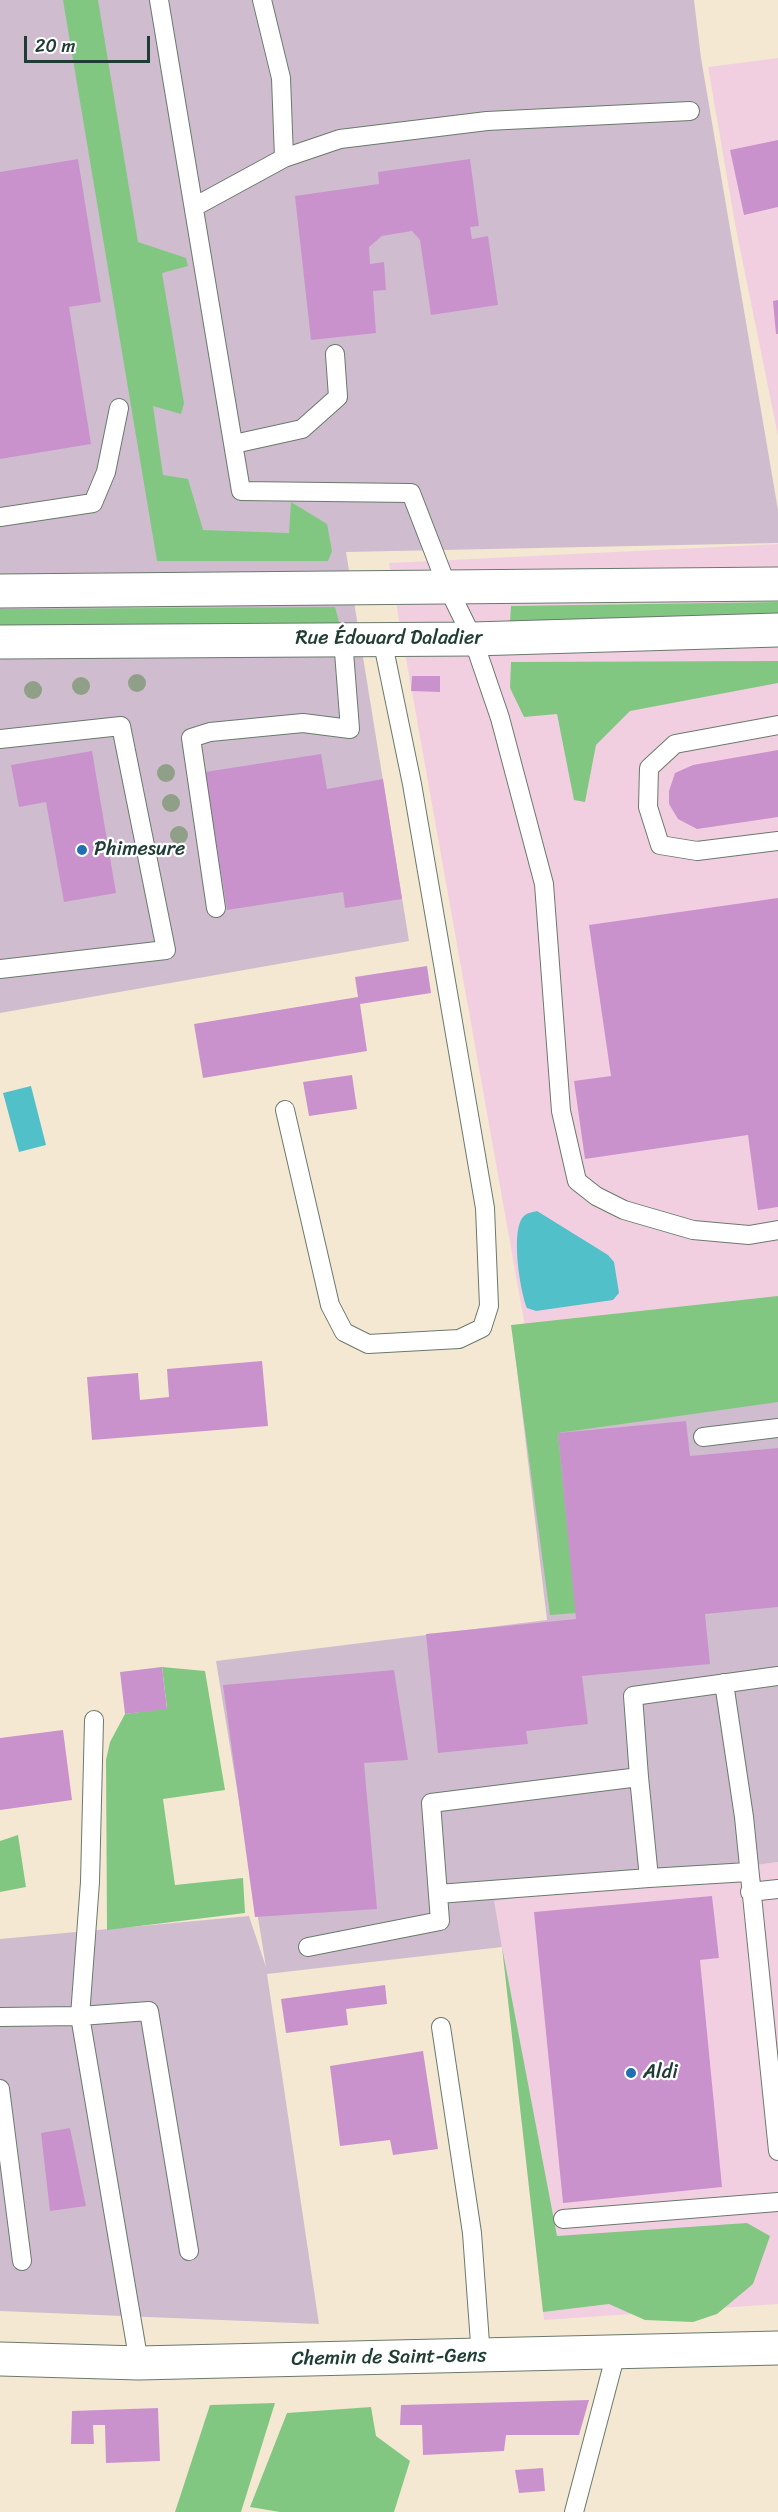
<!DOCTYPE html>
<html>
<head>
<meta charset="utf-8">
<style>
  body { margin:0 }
  #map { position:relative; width:778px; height:2512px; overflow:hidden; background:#f5e8d3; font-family:Sriracha,sans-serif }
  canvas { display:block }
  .scale { position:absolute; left:24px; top:36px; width:126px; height:27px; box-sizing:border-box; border:3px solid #1f3d34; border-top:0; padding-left:8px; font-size:18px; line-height:21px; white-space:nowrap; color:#1f3d34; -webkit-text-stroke:4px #fff; paint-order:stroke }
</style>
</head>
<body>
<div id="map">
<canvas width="778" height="2512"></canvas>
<div class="scale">20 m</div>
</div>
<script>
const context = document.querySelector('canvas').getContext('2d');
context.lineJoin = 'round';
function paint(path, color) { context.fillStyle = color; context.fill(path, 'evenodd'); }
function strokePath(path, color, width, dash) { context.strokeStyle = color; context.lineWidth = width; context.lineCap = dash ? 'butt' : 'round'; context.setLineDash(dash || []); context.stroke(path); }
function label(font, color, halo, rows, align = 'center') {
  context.font = font + ' Sriracha,sans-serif'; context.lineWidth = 4.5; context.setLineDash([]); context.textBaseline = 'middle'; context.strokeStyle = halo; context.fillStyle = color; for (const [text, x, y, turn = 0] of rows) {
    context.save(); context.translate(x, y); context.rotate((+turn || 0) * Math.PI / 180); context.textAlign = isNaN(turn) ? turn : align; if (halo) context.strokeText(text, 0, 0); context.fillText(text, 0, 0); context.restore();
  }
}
paint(new Path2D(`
  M 778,58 L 778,436 L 735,224 L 708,67 Z
  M 778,544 L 778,1300 L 526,1332 L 389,563 Z
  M 778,1862 L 778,2304 L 544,2320 L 502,1947 L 493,1901 Z`), '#f2cfe0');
paint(new Path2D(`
  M 0,0 L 694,0 L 701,58 L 778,510 L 778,543 L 346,552 L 409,941 L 0,1013 Z
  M 778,1297 L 778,1862 L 494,1901 L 502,1947 L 267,1974 L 319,2324 L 0,2311 L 0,1939 L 249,1916 L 266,1967 L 216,1661 L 547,1620 L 513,1336 Z`), '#cfbdcf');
paint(new Path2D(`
  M 63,0 L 98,0 L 138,242 L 186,258 L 188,266 L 162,273 L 184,403 L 181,414 L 153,406 L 163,475 L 188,479 L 203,530 L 289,533 L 291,502 L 327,524 L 332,551 L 328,561 L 157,561 Z
  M 778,602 L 778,617 L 510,622 L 511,606 Z
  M 335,607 L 340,626 L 0,626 L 0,609 Z
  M 778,661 L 778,683 L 630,711 L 596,745 L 585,802 L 574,800 L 557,714 L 524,717 L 510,688 L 511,662 Z
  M 778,1296 L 778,1402 L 558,1433 L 576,1613 L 550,1615 L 511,1325 Z
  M 162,1667 L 205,1671 L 225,1790 L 163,1799 L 175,1885 L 243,1878 L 245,1913 L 107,1930 L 106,1760 L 110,1742 L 125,1714 L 167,1708 Z
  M 18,1835 L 26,1887 L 0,1892 L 0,1841 Z
  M 502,1947 L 557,2236 L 747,2223 L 770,2236 L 753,2284 L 717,2314 L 693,2322 L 645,2320 L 609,2304 L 543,2312 Z
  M 275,2403 L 241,2512 L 175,2512 L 210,2405 Z
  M 371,2407 L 376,2436 L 410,2461 L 394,2512 L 280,2512 L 250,2507 L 287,2413 Z`), '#82c781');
paint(new Path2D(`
  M 31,1086 L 46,1145 L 19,1152 L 3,1093 Z
  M 537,1211 L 608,1255 L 614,1262 L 619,1293 L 613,1300 L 536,1311 L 527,1308 C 520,1291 510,1229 524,1216 C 527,1213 533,1212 537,1211 Z`), '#52c0c9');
paint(new Path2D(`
  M 778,140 L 778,207 L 744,215 L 730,150 Z
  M 78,159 L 101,302 L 69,307 L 91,444 L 0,459 L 0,172 Z
  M 470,159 L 479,226 L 470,227 L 472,239 L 488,236 L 498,305 L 431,315 L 420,240 L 412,231 L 382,236 L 369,247 L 370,264 L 384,262 L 386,290 L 373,291 L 376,333 L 311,340 L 295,196 L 379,184 L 378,172 Z
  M 778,300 L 778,334 L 776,334 L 773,301 Z
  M 412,676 L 440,676 L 440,692 L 411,691 Z
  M 778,750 L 778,817 L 697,829 L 678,819 L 669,804 L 669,791 L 675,773 L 693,765 Z
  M 92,751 L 116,893 L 64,902 L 46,802 L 19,807 L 11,765 Z
  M 321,754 L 327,789 L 383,779 L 402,899 L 345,908 L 343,892 L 227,910 L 205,772 Z
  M 778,898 L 778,1207 L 758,1210 L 748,1135 L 585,1159 L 574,1081 L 611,1076 L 589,925 Z
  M 427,966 L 431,993 L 360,1004 L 367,1051 L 203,1078 L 194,1024 L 358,997 L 355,977 Z
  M 352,1075 L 357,1109 L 309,1116 L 303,1082 Z
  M 262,1361 L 268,1426 L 92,1440 L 87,1377 L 138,1373 L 140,1400 L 169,1397 L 167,1369 Z
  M 686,1421 L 690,1456 L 778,1448 L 778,1607 L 705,1614 L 710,1664 L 582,1676 L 588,1724 L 526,1731 L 528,1744 L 438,1753 L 426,1634 L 576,1619 L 558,1433 Z
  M 162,1667 L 167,1709 L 125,1714 L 120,1672 Z
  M 394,1670 L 408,1760 L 364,1763 L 377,1909 L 255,1917 L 223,1685 Z
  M 63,1730 L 72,1800 L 0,1810 L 0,1738 Z
  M 712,1896 L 719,1958 L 700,1960 L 722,2187 L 563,2203 L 534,1912 Z
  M 385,1985 L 387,2004 L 346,2009 L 348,2025 L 286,2033 L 281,1999 Z
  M 423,2051 L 438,2149 L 393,2155 L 390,2140 L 340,2146 L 330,2066 Z
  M 70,2128 L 86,2206 L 50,2211 L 41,2133 Z
  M 589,2400 L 579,2435 L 506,2435 L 504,2451 L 423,2455 L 422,2425 L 400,2425 L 401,2405 Z
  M 158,2408 L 160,2461 L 106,2463 L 105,2425 L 93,2425 L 94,2444 L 71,2444 L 72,2411 Z
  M 543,2468 L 545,2491 L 519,2493 L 515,2470 Z`), '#ca92cd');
const service = new Path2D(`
  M 159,0 L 241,491 L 411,493 L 447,586 L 473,639 L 500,718 L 544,884 L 561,1111 L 577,1181 L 596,1196 L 624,1210 L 693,1230 L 749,1235 L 778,1230
  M 284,158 L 340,139 L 487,121 L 690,111
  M 194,207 L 284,158 L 281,78 L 262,0
  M 234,444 L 302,429 L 338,397 L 335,354
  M 0,517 L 93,503 L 106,472 L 119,408
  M 778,725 L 675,744 L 649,768 L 648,807 L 660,845 L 697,851 L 778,841
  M 0,739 L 121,726 L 166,950 L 0,969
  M 216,908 L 191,738 L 210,732 L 303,723 L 350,729 L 343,639
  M 285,1110 L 330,1305 L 344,1332 L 368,1344 L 459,1339 L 482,1328 L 489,1306 L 485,1208 L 412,784 L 382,639
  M 703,1437 L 778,1428
  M 724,1683 L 744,1817 L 778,2151
  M 94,1720 L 90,1882 L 80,2016 L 139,2363
  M 639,1777 L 649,1878 L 748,1872
  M 750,1892 L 778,1889
  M 438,1894 L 649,1878
  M 308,1947 L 440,1921 L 431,1803 L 639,1777 L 633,1696 L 778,1676
  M 0,2017 L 80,2016 L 149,2011 L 189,2251
  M 441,2027 L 472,2233 L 481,2357
  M 0,2089 L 22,2261
  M 563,2219 L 778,2202
  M 574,2512 L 616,2353`);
const minor = new Path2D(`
  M 0,591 L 778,584
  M 0,642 L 473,639 L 778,630`);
const secondary = new Path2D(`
  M 0,2359 L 139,2363 L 778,2348`);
strokePath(service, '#6a796c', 20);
strokePath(minor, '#6a796c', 35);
strokePath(secondary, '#6a796c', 35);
strokePath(service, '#fff', 18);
strokePath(minor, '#fff', 33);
strokePath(secondary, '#fff', 33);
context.fillStyle = '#90a088';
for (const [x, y] of [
  [137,683],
  [81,686],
  [33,690],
  [166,773],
  [171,803],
  [179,835]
]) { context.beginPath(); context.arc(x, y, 9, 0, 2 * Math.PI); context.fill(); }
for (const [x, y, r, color] of [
  [82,850,6,"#1f6fb2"],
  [631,2073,6,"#1f6fb2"]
]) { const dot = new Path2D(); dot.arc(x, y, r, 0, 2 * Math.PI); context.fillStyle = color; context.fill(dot); strokePath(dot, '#fff', 2); }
label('20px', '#1f3d34', '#fff', [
  ["Rue Édouard Daladier",389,639],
  ["Chemin de Saint-Gens",389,2358,-1]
]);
label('20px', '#1f3d34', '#fff', [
  ["Phimesure",94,850],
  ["Aldi",643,2073]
], 'left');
</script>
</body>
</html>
